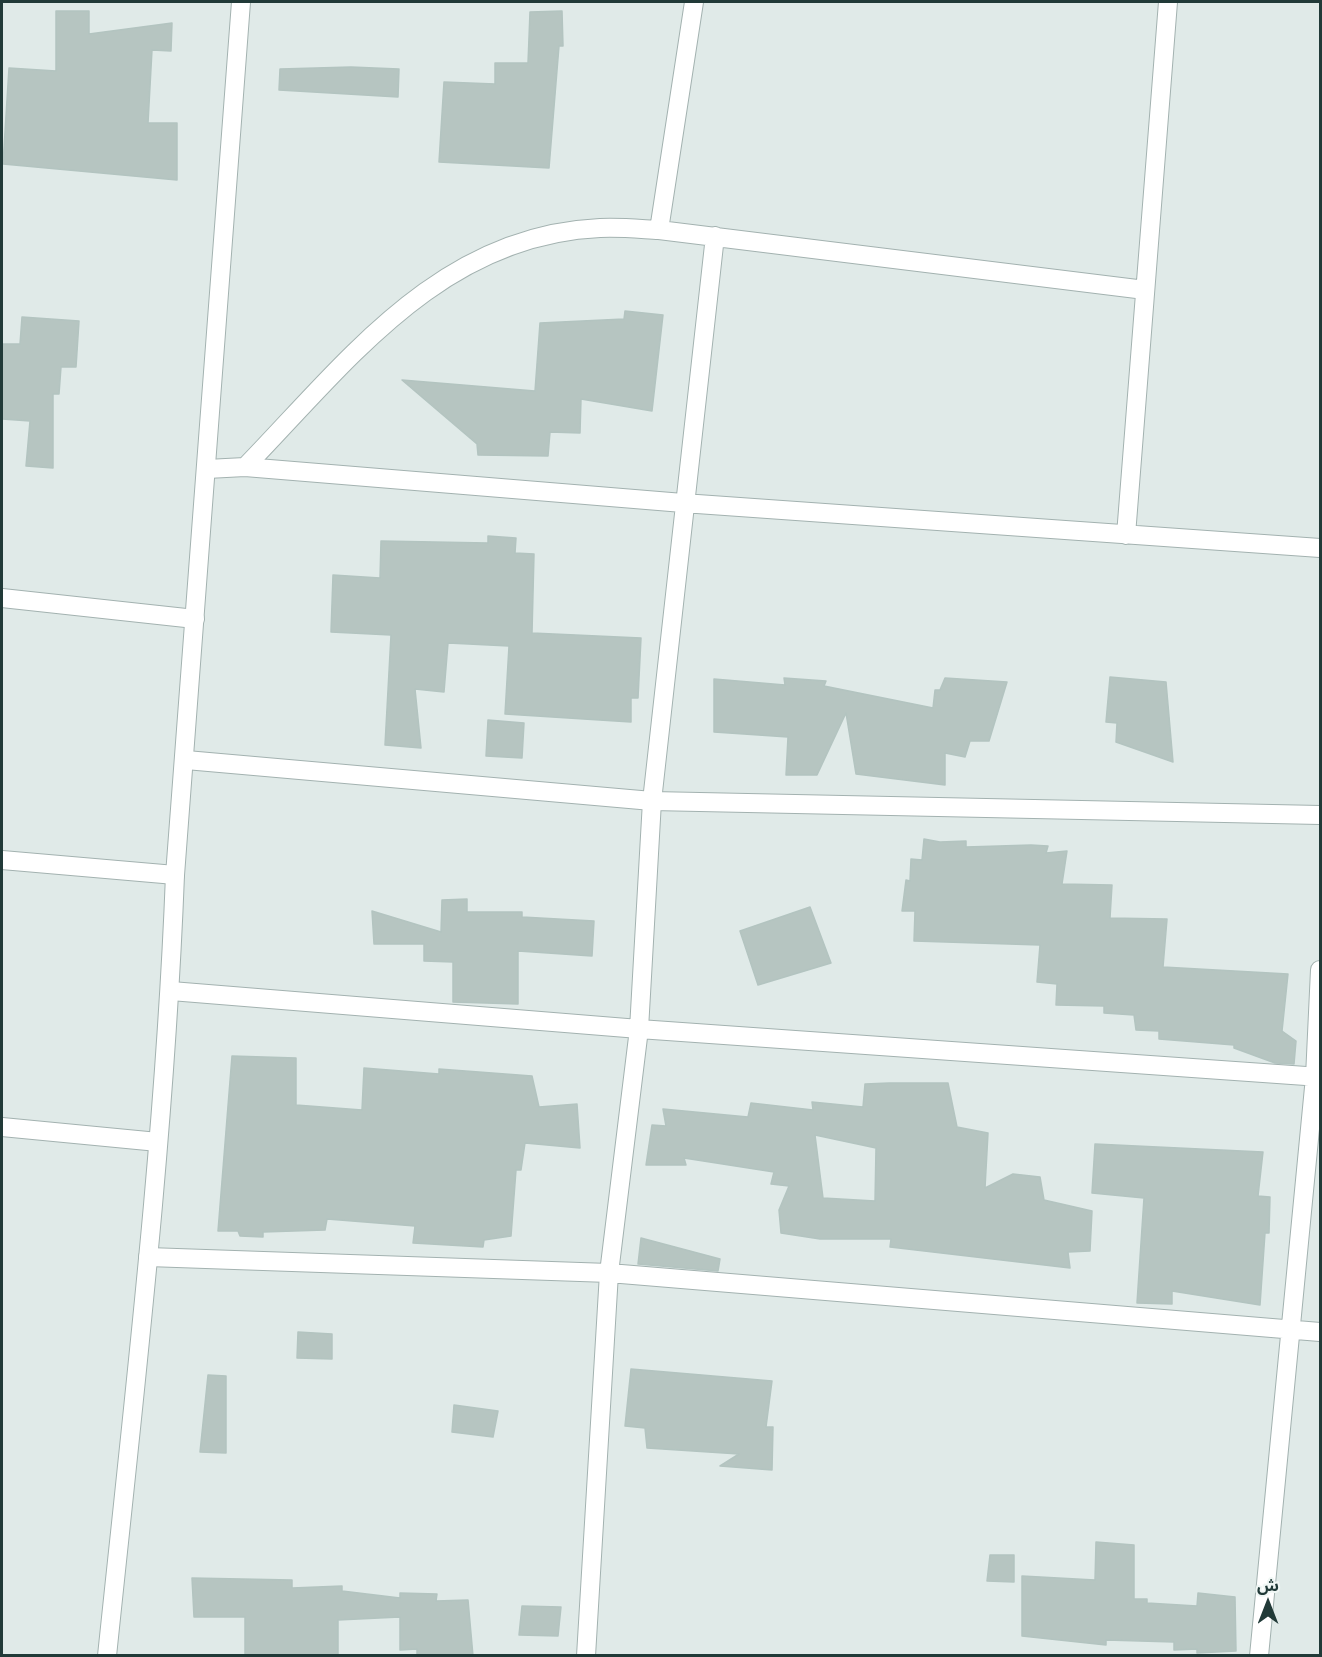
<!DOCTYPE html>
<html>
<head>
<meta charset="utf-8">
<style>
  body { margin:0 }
  #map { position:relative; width:1322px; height:1657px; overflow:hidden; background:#e0eae8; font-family:Ubuntu,"Noto Sans Arabic",sans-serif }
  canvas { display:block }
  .frame { position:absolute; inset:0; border:3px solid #213a38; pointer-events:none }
  .north { position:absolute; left:1238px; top:1573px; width:60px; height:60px; -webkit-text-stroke:4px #f0f7f5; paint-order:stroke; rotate:0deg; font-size:16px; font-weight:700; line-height:24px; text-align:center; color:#213a38 }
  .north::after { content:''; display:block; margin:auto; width:21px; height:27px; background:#213a38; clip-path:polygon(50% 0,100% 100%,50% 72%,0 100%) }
</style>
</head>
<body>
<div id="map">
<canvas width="1322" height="1657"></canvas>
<div class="frame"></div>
<div class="north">ش</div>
</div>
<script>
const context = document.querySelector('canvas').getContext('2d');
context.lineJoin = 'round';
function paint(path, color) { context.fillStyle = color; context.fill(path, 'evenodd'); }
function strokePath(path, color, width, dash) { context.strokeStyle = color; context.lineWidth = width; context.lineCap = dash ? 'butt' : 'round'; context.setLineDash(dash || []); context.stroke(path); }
const building = new Path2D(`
  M 56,11 L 89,11 L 89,34 L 172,23 L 171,51 L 152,50 L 148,123 L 177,123 L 177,180 L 3,164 L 9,68 L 56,71 Z
  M 562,11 L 563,46 L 559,46 L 549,168 L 439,162 L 444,82 L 495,84 L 495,63 L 528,63 L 530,12 Z
  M 351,67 L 399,69 L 398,97 L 279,90 L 280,69 Z
  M 625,311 L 663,315 L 652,411 L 581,399 L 580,433 L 550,432 L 548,456 L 478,455 L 477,444 L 402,380 L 535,391 L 540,323 L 624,319 Z
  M 22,317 L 79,321 L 76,367 L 61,367 L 59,394 L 53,394 L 53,468 L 26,466 L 30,421 L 2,419 L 2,344 L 20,344 Z
  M 488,536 L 516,538 L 515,553 L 534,554 L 532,633 L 641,638 L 638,698 L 631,698 L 631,722 L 505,714 L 509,646 L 448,643 L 444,692 L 415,689 L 421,748 L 385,745 L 391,635 L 331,632 L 333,575 L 380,578 L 381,541 L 488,543 Z
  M 1110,677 L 1166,682 L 1173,762 L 1116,742 L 1117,723 L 1106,722 Z
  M 784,678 L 826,681 L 824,686 L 933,708 L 935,690 L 940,690 L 945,678 L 1007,682 L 989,741 L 970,741 L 965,757 L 945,753 L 945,785 L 856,774 L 846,713 L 817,775 L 786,775 L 788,737 L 714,732 L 714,679 L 785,685 Z
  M 488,720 L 524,723 L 522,758 L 486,756 Z
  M 924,839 L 940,842 L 966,841 L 966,847 L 1031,845 L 1048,846 L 1046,853 L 1067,851 L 1062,884 L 1112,885 L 1110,918 L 1167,919 L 1163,967 L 1288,974 L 1282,1031 L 1296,1041 L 1294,1064 L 1275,1063 L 1234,1048 L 1234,1045 L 1159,1039 L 1159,1031 L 1136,1030 L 1134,1015 L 1104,1013 L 1104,1006 L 1056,1005 L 1057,984 L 1037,982 L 1040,945 L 914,941 L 915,911 L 902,911 L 906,880 L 910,881 L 911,859 L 922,860 Z
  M 467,899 L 467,912 L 522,912 L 522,917 L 594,921 L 592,956 L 518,951 L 518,1004 L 453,1002 L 453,962 L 424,961 L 424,944 L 374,944 L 372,911 L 441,932 L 442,900 Z
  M 810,907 L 831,963 L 758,985 L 740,931 Z
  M 232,1056 L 296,1058 L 296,1105 L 362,1110 L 364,1068 L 439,1074 L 439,1069 L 532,1076 L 539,1107 L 577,1104 L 580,1148 L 525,1143 L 521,1170 L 516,1170 L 511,1236 L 484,1240 L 483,1247 L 413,1243 L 415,1226 L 327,1219 L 325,1230 L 263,1232 L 263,1237 L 240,1236 L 238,1231 L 218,1231 Z
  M 889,1083 L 948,1083 L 957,1127 L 988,1133 L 985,1188 L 1013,1174 L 1040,1177 L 1044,1200 L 1092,1211 L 1090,1251 L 1068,1252 L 1070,1268 L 890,1247 L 891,1239 L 820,1239 L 781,1233 L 779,1210 L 789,1186 L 771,1184 L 774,1172 L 684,1158 L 686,1165 L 646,1165 L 652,1125 L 666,1126 L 663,1109 L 748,1117 L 751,1103 L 813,1110 L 812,1102 L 863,1107 L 865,1084 ZM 815,1135 L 876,1148 L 875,1201 L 823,1198 Z
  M 1095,1144 L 1263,1152 L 1258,1196 L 1270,1197 L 1269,1233 L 1265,1233 L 1260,1305 L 1172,1291 L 1172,1304 L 1137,1303 L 1144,1198 L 1092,1193 Z
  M 641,1238 L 720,1259 L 718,1271 L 638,1264 Z
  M 298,1332 L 332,1334 L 332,1359 L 297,1358 Z
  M 631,1369 L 772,1381 L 766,1427 L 773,1427 L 772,1470 L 720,1466 L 739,1454 L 647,1448 L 645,1428 L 625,1426 Z
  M 208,1375 L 226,1376 L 226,1453 L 200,1452 Z
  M 454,1405 L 498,1411 L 493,1437 L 452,1432 Z
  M 1096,1542 L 1134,1545 L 1134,1599 L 1147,1599 L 1147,1603 L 1197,1606 L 1198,1593 L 1235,1597 L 1236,1651 L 1197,1653 L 1197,1649 L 1174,1650 L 1174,1642 L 1106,1640 L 1106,1645 L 1022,1636 L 1022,1576 L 1095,1580 Z
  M 990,1555 L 1014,1555 L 1014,1582 L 987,1581 Z
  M 192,1578 L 292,1580 L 292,1588 L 342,1586 L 342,1591 L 400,1598 L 400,1593 L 437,1594 L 436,1601 L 468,1600 L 473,1656 L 417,1656 L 417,1649 L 400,1650 L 400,1617 L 338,1620 L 338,1656 L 245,1656 L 245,1617 L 194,1617 Z
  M 522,1606 L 561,1607 L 558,1636 L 519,1635 Z`);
paint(building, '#b6c5c1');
strokePath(building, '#b3c4c0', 1.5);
const minor = new Path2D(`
  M 659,230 L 694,2
  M 245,467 C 347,362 440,235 600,228 C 620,227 640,229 659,230 L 1145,290
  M 207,469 L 245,467 L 683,503 L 1320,548
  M 1126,535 L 1168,2
  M 2,598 L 195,619
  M 186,760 L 652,801 L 1320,815
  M 2,860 L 175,875
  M 171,991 L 639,1029 L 1320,1077
  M 2,1127 L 158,1142
  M 148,1257 L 609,1273 L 1320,1332
  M 586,1656 L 609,1273 L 639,1029 L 652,801 L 715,236
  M 1259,1656 L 1315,1077 L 1320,970`);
const tertiary = new Path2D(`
  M 107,1656 C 134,1396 165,1136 175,875 L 241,2`);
strokePath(minor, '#a3b2b0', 20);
strokePath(tertiary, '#a3b2b0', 20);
strokePath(minor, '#fff', 18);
strokePath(tertiary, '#fff', 18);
</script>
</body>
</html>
